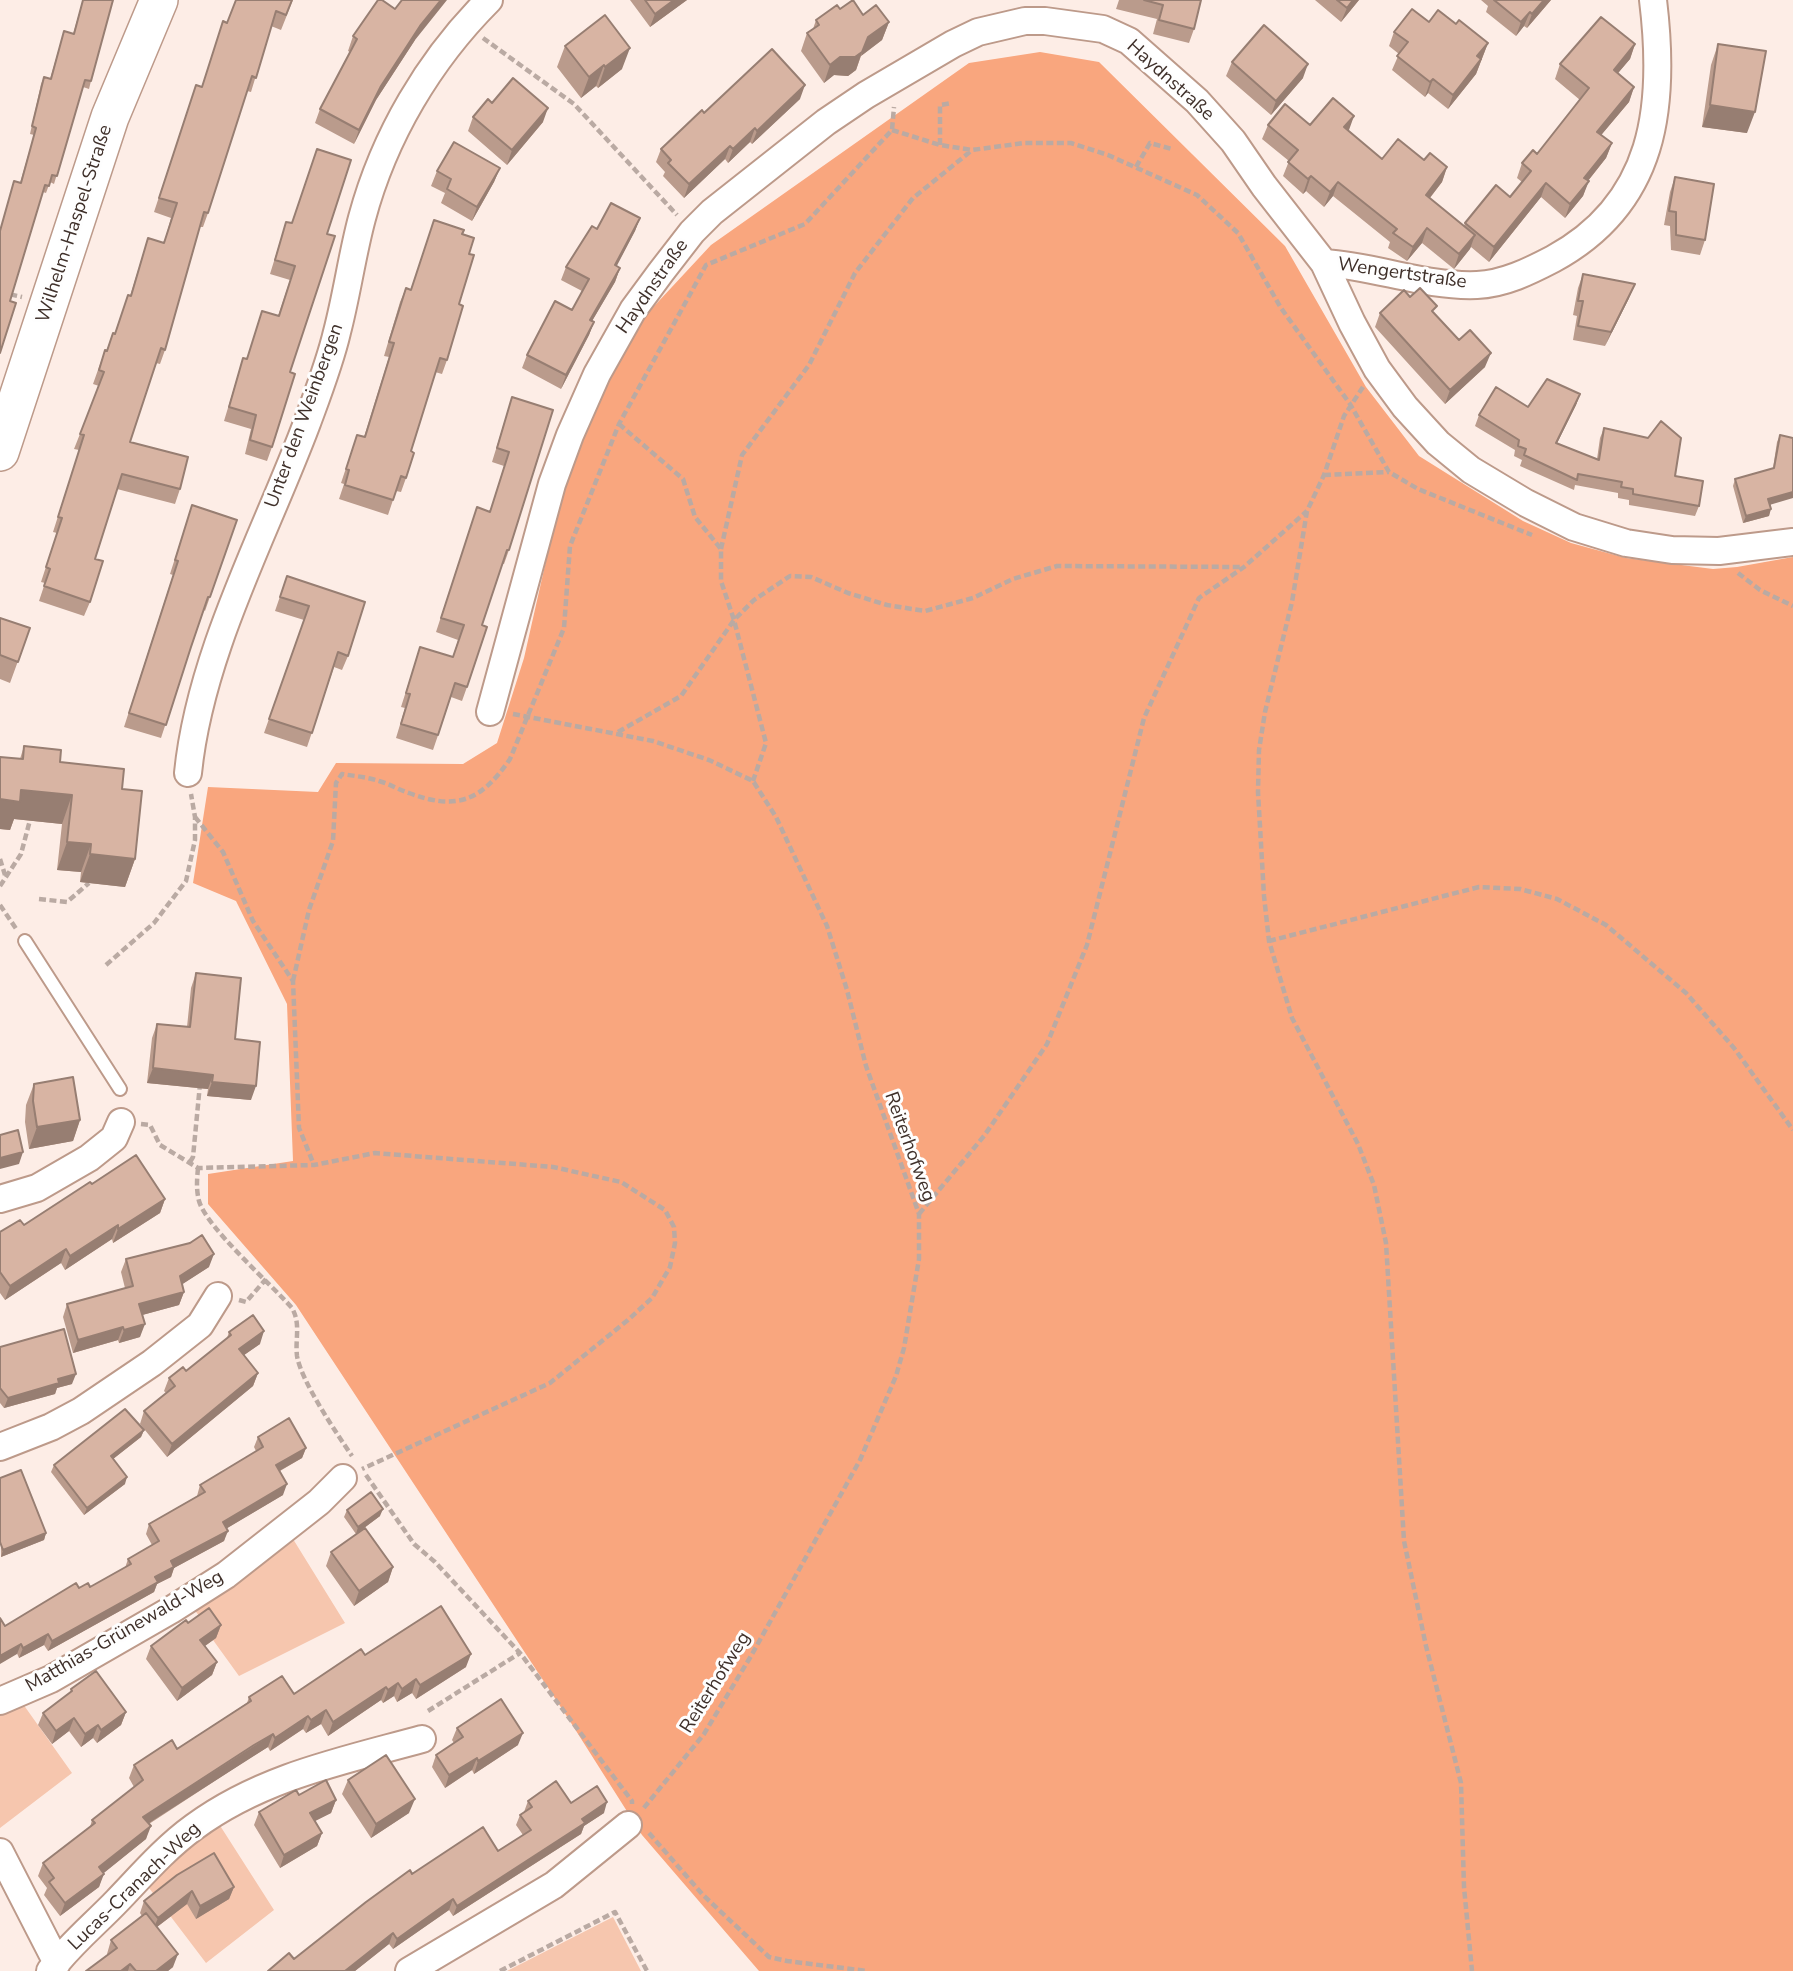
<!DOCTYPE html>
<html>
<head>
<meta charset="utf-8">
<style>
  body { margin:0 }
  canvas { display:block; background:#fdede6 }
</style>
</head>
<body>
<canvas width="1793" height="1971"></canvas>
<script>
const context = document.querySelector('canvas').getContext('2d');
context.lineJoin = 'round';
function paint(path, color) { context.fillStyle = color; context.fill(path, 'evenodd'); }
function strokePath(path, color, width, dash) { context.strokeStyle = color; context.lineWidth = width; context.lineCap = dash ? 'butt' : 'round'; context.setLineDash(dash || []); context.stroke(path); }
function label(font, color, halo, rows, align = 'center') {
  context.font = font + ' "Nunito Sans",sans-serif'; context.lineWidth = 6; context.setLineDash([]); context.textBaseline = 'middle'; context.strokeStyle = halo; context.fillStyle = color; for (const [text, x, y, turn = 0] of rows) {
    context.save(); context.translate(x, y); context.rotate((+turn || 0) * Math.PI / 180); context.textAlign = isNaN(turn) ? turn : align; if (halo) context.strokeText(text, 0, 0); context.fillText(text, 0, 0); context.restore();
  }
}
paint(new Path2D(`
  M 293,1539 L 345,1623 L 239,1676 L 213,1640 L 215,1638 L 194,1609 Z
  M 23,1704 L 72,1773 L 0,1828 L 0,1711 Z
  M 219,1824 L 274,1910 L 206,1963 L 146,1884 L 167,1863 Z
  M 613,1917 L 641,1971 L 507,1971 Z`), '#f6c6ae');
paint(new Path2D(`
  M 1040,52 L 1099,62 L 1285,246 L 1366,387 L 1419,456 L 1523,521 L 1571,543 L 1626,558 L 1713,569 L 1737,567 L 1793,557 L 1793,1971 L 759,1971 L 642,1835 L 566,1715 L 296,1305 L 208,1204 L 208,1174 L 293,1161 L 287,1004 L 236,901 L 193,883 L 208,787 L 318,792 L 336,763 L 463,764 L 497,743 L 524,658 L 567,468 L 631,331 L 711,245 L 969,63 Z`), '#f9a67e');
const lane = new Path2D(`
  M 25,941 L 120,1089`);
const street = new Path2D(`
  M 1324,263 C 1376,266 1424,287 1477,285 C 1504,284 1530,271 1553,259 C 1656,203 1666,106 1653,0
  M 490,712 L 552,484 L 570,435 L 597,374 L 633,310 L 661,272 L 692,232 L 712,212 L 826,122 L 866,95 L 953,44 L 978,32 L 1025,21 L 1045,21 L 1103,29 L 1129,41 L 1197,101 L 1233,141 L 1264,186 L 1324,263 L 1352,323 L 1377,369 L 1405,407 L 1438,443 L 1471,470 L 1526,503 L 1574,527 L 1626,543 L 1672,550 L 1719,551 L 1793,542
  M 188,773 C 200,653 265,535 307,423 C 318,393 330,362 337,332 C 347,294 352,255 362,218 C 384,136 429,60 489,0
  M 0,1199 L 37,1188 L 89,1158 L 114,1138 L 121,1122
  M 0,1447 L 51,1427 L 81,1411 L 152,1363 L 200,1325 L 218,1296
  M 0,1701 L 51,1679 L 171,1610 L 226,1575 L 319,1502 L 343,1478
  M 0,1852 L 57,1963
  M 50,1971 C 69,1945 95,1924 117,1901 C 141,1876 165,1848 194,1827 C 262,1777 342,1761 422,1739
  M 409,1971 L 554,1885 L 628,1825`);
const secondary = new Path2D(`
  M 0,452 L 110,117 L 159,0`);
strokePath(lane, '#bd9a8a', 16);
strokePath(street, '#bd9a8a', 30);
strokePath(secondary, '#bd9a8a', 40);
strokePath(new Path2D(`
  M 483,38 L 574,104 L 677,215
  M 892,130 L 940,145 L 972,150 L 1024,143 L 1071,143 L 1108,155 L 1197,195 L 1238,233 L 1281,308 L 1350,404 L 1389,472 L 1418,489 L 1532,535
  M 940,145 L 940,105 L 952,103
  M 1136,167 L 1150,143 L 1172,149
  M 0,292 L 22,297
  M 1363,387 L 1344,416 L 1324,475 L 1307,511 L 1292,602 L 1265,712 L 1259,750 L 1258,792 L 1264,896 L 1269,941 L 1292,1018 L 1358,1144 L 1374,1185 L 1386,1243 L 1404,1541 L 1426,1646 L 1461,1783 L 1464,1887 L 1472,1971
  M 619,424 L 683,479 L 695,517 L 721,549 L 721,581 L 734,620 L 766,743 L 753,781
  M 1324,475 L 1389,472
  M 721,549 L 742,455 L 809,365 L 855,273 L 913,198 L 971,151
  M 1738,573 L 1760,590 L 1793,606
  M 513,714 L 653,741 L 709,760 L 753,781 L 776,817 L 827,926 L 847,990 L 866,1066 L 919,1214 L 919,1259 L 904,1348 L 896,1376 L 860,1460 L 751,1656 L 704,1734 L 643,1809
  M 618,732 L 681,696 L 734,620 L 754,600 L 790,576 L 811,577 L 848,593 L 887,605 L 925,611 L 973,598 L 1013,579 L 1057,566 L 1244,567
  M 195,817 L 223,852 L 253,921 L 293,981 L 299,1128 L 314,1165
  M 0,859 L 5,875
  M 0,886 L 21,854 L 30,820
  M 39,899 L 67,902 L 89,883
  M 0,905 L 17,930
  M 1269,941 L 1479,887 L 1520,889 L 1557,899 L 1606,925 L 1686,993 L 1734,1048 L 1793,1130
  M 106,965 L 154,923 L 186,881 L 195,840 L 195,817 L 191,794
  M 293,981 L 309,910 L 333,841 L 336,783 L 342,774 C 354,776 367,777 379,781 C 390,784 399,790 409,793 C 457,811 481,801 510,759 L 564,628 L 570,546 L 619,424 L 706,265 L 805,224 L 892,130 L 894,107
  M 141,1124 L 150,1125 L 160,1145 L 198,1168 L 314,1165 L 375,1153 L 553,1167 L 621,1182 L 665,1210 L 674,1227 L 675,1243 L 670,1267 L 652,1298 L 628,1320 L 550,1383 L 362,1469
  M 190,1162 L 193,1157 L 200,1084
  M 198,1168 C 197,1179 196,1189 199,1201 C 207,1228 270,1283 292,1308 C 301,1324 295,1338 297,1356 C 301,1381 337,1434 352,1456
  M 919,1214 L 984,1136 L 1047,1044 L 1087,945 L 1144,718 L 1199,598 L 1244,567 L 1307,511
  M 239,1300 L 246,1302 L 266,1279
  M 366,1475 L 414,1544 L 435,1562 L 520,1653 L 632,1801 L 632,1804
  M 428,1711 L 520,1653
  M 649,1833 L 703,1895 L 769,1957 L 787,1961 L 867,1971
  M 500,1971 L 615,1912 L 647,1971`), '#baaaa3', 4.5, [7, 3.5]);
strokePath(lane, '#fff', 12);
strokePath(street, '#fff', 26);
strokePath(secondary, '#fff', 37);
paint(new Path2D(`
  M 83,0 L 113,0 L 91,81 L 89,89 L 83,87 L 54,184 L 50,182 L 46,193 L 43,192 L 10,301 L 0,231 L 12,188 L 14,181 L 20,183 L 34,135 L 30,134 L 41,84 L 44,77 L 50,79 L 64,31 L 73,34 Z
  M 293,0 L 281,30 L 271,26 L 251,92 L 247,91 L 208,213 L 203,227 L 200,227 L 165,350 L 160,364 L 156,363 L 130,442 L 180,489 L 175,504 L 117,489 L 95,559 L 90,602 L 84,616 L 39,601 L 45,583 L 41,582 L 57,533 L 53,532 L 79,450 L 74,449 L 99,386 L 93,384 L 105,350 L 106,351 L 115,333 L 130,296 L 148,238 L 164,243 L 171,218 L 154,212 L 191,100 L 202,87 L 223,21 L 227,23 Z
  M 630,0 L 687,0 L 650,27 Z
  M 1119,0 L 1201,0 L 1194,29 L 1189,43 L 1153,34 L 1157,19 L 1116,9 Z
  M 1315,0 L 1359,0 L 1341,22 Z
  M 1481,0 L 1551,0 L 1527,28 L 1524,26 L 1516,36 L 1486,12 L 1488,6 Z
  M 840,9 L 889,22 L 882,40 L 861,56 L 856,70 L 848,76 L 834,75 L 824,83 L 801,51 L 807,33 L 813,29 L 816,20 Z
  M 1429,22 L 1456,24 L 1488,43 L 1476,74 L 1448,109 L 1428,93 L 1425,97 L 1392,70 L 1399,54 L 1389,46 L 1394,32 Z
  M 353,36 L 415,40 L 376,100 L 354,144 L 315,123 L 320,109 L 350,52 L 348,51 Z
  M 1635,44 L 1630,59 L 1617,74 L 1634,87 L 1629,102 L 1601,135 L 1612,143 L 1606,158 L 1588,181 L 1583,196 L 1565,218 L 1541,197 L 1489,262 L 1471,247 L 1454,269 L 1422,243 L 1407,261 L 1388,248 L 1390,242 L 1333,196 L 1324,207 L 1306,191 L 1303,194 L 1283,176 L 1289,161 L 1262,139 L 1268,125 L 1310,125 L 1348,130 L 1382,159 L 1424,160 L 1447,167 L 1442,182 L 1430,198 L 1464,226 L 1465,223 L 1510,197 L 1522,182 L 1517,178 L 1522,163 L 1537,154 L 1580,100 L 1555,79 L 1560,64 Z
  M 1718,44 L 1747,133 L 1702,127 L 1711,65 Z
  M 565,46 L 622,69 L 598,88 L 596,86 L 581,98 L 557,67 Z
  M 1232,62 L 1303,78 L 1271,115 L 1226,76 Z
  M 800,99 L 752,144 L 750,142 L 728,163 L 725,159 L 684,198 L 663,176 L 665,172 L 656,162 L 661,149 L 704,113 Z
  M 492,103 L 543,122 L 507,165 L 468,131 L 473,117 Z
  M 500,168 L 494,182 L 472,221 L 441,203 L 445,193 L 431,186 L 437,171 Z
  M 1675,177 L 1705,240 L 1700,255 L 1671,250 L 1670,226 L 1664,225 L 1670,192 Z
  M 640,218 L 635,231 L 616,266 L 620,268 L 615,282 L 592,321 L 594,322 L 589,335 L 561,389 L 522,368 L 527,355 L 572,310 L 582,291 L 561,280 L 566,267 L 597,229 Z
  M 434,220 L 464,230 L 463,234 L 469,254 L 447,360 L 442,374 L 435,372 L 411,451 L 406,478 L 401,492 L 396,491 L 388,515 L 339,499 L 344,484 L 341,483 L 357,435 L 364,437 L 389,357 L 384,356 L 400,302 L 406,288 L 411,290 Z
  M 286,222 L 327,234 L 290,372 L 272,447 L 267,461 L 245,454 L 251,429 L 224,421 L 243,358 L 246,359 L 278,316 L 290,280 L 270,274 Z
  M 1583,274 L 1629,298 L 1605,346 L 1573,340 L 1577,316 L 1573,315 L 1578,288 Z
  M 1380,313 L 1434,313 L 1485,367 L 1445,404 L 1375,327 Z
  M 1580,394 L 1576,405 L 1557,443 L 1597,459 L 1600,438 L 1604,428 L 1675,476 L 1699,506 L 1695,516 L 1629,505 L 1629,500 L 1618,498 L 1618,493 L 1575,485 L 1574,490 L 1520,466 L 1522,460 L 1514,456 L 1515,450 L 1475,426 L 1479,415 L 1528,407 Z
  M 512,397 L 509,550 L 504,564 L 502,564 L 482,625 L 467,687 L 462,701 L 451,697 L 433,750 L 396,738 L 405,708 L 401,707 L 420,647 L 453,657 L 458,640 L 436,632 L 477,507 L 490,512 L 504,466 L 492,462 Z
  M 1780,435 L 1769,516 L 1743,523 L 1733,486 L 1735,479 L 1773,468 L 1777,442 Z
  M 192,505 L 237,520 L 205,611 L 204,610 L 191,647 L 161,738 L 124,727 L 173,575 L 170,574 Z
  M 287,576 L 348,656 L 342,670 L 334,667 L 307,747 L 264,733 L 304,620 L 275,611 Z
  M 0,618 L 30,628 L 10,683 L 0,679 Z
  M 24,746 L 122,789 L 135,859 L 125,887 L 80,882 L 81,872 L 57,870 L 62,824 L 14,819 L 10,830 L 0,829 L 0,757 L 20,759 Z
  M 196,973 L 235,1039 L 251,1100 L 207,1096 L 208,1089 L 147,1083 L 152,1038 L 157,1024 L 187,1027 L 191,988 Z
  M 34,1084 L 80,1120 L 73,1141 L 29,1149 L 25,1122 L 26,1105 Z
  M 92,1184 L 165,1199 L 160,1213 L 113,1243 L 112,1239 L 65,1270 L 61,1263 L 5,1300 L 0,1293 L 0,1232 L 24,1225 Z
  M 126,1259 L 209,1267 L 182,1284 L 184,1292 L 179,1305 L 142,1315 L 140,1337 L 119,1343 L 118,1340 L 73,1353 L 63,1317 L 67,1304 L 125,1288 L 121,1272 Z
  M 229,1332 L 260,1344 L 244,1355 L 258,1373 L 253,1386 L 167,1457 L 140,1424 L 144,1411 L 166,1393 L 164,1391 L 169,1378 L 186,1371 L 227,1338 Z
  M 0,1347 L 72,1384 L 57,1388 L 55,1394 L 4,1408 L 0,1403 Z
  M 144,1430 L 141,1437 L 113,1459 L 125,1484 L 84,1515 L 51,1472 L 54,1465 Z
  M 258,1437 L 306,1448 L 302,1458 L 280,1471 L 283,1495 L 227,1528 L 224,1541 L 174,1568 L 171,1577 L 157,1584 L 154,1592 L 48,1651 L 44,1645 L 19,1658 L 5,1626 L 79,1588 L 90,1587 L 125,1568 L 128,1559 L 152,1545 L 146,1534 L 149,1524 L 197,1496 L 200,1485 L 256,1451 L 254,1447 Z
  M 0,1478 L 46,1533 L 44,1540 L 1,1557 Z
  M 347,1510 L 380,1516 L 356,1534 L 344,1517 Z
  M 331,1552 L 393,1567 L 388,1582 L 354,1606 L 326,1566 Z
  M 188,1623 L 221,1625 L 216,1638 L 205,1646 L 217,1662 L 212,1675 L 177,1701 L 146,1659 L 151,1646 Z
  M 365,1655 L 466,1667 L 416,1699 L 412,1693 L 397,1702 L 394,1696 L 383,1703 L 381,1700 L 328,1736 L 321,1724 L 306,1733 L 303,1729 L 270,1751 L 268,1747 L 250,1758 L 149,1824 L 146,1839 L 103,1873 L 99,1887 L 60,1916 L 44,1895 L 47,1888 L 38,1876 L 43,1863 L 90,1827 L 92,1820 L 134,1787 L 129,1778 L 134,1765 L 177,1749 L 247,1703 L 249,1697 L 294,1694 Z
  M 71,1689 L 126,1712 L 121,1725 L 97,1743 L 93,1738 L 81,1747 L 69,1731 L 52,1744 L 38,1725 L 43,1713 L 70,1693 Z
  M 457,1728 L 518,1745 L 474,1774 L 472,1770 L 445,1788 L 432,1767 L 436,1755 L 454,1743 L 452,1740 Z
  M 348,1780 L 409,1813 L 371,1838 L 342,1794 Z
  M 299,1795 L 336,1800 L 331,1813 L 315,1821 L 322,1833 L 317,1846 L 280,1868 L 254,1825 L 259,1812 Z
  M 528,1801 L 571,1803 L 604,1813 L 584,1826 L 581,1834 L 453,1916 L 449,1910 L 393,1949 L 389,1944 L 355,1971 L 268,1971 L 294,1959 L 412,1874 L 498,1851 L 523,1835 L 516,1825 L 520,1815 L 524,1812 Z
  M 177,1875 L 234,1887 L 229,1899 L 196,1919 L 187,1904 L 157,1927 L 173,1967 L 168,1971 L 86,1971 L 108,1955 L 107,1954 L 111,1940 L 142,1916 L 140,1913 L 144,1901 Z`), '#ba9b8c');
paint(new Path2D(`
  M 441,0 L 447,0 L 415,40 L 376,100 L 354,144 L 359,130 L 381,86 L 420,26 Z
  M 674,0 L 687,0 L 650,27 L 655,14 Z
  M 1353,0 L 1359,0 L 1341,22 L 1347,8 Z
  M 1544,0 L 1551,0 L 1527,28 L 1532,14 Z
  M 1530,12 L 1524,26 L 1516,36 L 1521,22 Z
  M 889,22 L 882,40 L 861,56 L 868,37 Z
  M 1488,43 L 1476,74 L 1448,109 L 1453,95 L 1477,56 Z
  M 1635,44 L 1630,59 L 1608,85 L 1614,70 Z
  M 630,48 L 622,69 L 598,88 L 605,67 Z
  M 862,52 L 856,70 L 848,76 L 834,75 L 824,83 L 830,65 L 840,57 Z
  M 1308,64 L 1303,78 L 1271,115 L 1276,101 Z
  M 604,65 L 596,86 L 581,98 L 589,77 Z
  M 1433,79 L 1428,93 L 1425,97 L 1430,82 Z
  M 805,85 L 800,99 L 752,144 L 757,131 Z
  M 1634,87 L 1629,102 L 1592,146 L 1597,132 Z
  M 1710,105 L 1755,112 L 1747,133 L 1702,127 Z
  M 548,108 L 543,122 L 507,165 L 512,150 Z
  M 1354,116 L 1349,130 L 1339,141 L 1344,127 Z
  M 755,128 L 750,142 L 728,163 L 733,149 Z
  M 1612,143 L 1606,158 L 1579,192 L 1584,178 Z
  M 730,146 L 725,159 L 684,198 L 689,184 Z
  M 1447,167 L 1442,182 L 1421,209 L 1426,195 Z
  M 500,168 L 494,182 L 472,221 L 477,207 Z
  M 1311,176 L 1306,191 L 1303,194 L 1308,179 Z
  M 1589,181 L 1583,196 L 1565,218 L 1570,204 Z
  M 1338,182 L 1333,196 L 1324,207 L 1330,192 Z
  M 1546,183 L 1541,197 L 1489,262 L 1494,247 Z
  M 640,218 L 635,231 L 610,279 L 615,265 Z
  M 1427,228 L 1422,243 L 1407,261 L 1413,247 Z
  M 1475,235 L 1470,249 L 1454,269 L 1459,254 Z
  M 620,268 L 615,282 L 585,333 L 590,320 Z
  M 1635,284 L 1629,298 L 1605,346 L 1611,332 Z
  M 594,322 L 589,335 L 561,389 L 566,375 Z
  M 1491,353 L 1485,367 L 1445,404 L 1450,390 Z
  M 1580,394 L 1576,405 L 1552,453 L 1556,443 Z
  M 1793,492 L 1793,498 L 1766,506 L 1768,499 Z
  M 1771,509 L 1769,516 L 1743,523 L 1746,516 Z
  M 21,790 L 72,795 L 62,824 L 14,819 L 10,830 L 0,829 L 0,799 Z
  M 67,842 L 91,844 L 81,872 L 57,870 Z
  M 90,854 L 135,859 L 125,887 L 80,882 Z
  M 153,1068 L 213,1075 L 208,1089 L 147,1083 Z
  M 212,1082 L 256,1086 L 251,1100 L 207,1096 Z
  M 80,1120 L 73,1141 L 29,1149 L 37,1127 Z
  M 23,1152 L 19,1164 L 0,1169 L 0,1158 Z
  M 165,1199 L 160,1213 L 113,1243 L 118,1229 Z
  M 118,1225 L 112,1239 L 65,1270 L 70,1256 Z
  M 66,1249 L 61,1263 L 5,1300 L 10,1286 Z
  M 214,1254 L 209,1267 L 175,1289 L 180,1276 Z
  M 184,1292 L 179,1305 L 135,1317 L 139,1304 Z
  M 145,1324 L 140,1337 L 119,1343 L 124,1330 Z
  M 123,1327 L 118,1340 L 73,1353 L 78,1340 Z
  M 264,1331 L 260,1344 L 234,1362 L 239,1349 Z
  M 258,1373 L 253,1386 L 167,1457 L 172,1444 Z
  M 76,1374 L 72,1384 L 57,1388 L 55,1394 L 4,1408 L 8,1398 L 58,1379 Z
  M 144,1430 L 141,1437 L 108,1463 L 111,1456 Z
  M 306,1448 L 302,1458 L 272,1475 L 276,1465 Z
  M 127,1477 L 125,1484 L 84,1515 L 87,1508 Z
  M 287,1484 L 283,1495 L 219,1533 L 223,1522 Z
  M 383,1509 L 380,1516 L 356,1534 L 358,1527 Z
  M 228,1531 L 224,1541 L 174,1568 L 171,1577 L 157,1584 L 154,1592 L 48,1651 L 52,1641 L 155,1577 L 171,1561 Z
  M 46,1533 L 44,1540 L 1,1557 L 3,1550 Z
  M 393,1567 L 388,1582 L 354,1606 L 359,1591 Z
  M 221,1625 L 216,1638 L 195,1653 L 200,1640 Z
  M 48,1634 L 44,1645 L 19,1658 L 23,1648 Z
  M 21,1644 L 17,1654 L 0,1664 L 0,1656 Z
  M 471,1654 L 466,1667 L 416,1699 L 420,1685 Z
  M 217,1662 L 212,1675 L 177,1701 L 182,1688 Z
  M 416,1679 L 412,1693 L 397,1702 L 402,1689 Z
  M 398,1683 L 394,1696 L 383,1703 L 388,1690 Z
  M 386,1687 L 381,1700 L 328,1736 L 333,1722 Z
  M 326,1710 L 321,1724 L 306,1733 L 311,1720 Z
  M 126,1712 L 121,1725 L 97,1743 L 101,1730 Z
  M 308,1716 L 303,1729 L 270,1751 L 275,1738 Z
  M 74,1718 L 69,1731 L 52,1744 L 56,1731 Z
  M 98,1725 L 93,1738 L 81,1747 L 85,1734 Z
  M 523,1733 L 518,1745 L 474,1774 L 478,1761 Z
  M 273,1734 L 268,1747 L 138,1830 L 143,1817 Z
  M 477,1758 L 472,1770 L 445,1788 L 449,1775 Z
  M 415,1799 L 409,1813 L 371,1838 L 376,1824 Z
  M 336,1800 L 331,1813 L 305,1826 L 310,1813 Z
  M 607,1802 L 604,1813 L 584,1826 L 581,1834 L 453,1916 L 457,1906 Z
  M 151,1826 L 146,1839 L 94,1881 L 99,1867 Z
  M 322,1833 L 317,1846 L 280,1868 L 284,1855 Z
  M 104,1874 L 99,1887 L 60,1916 L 65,1903 Z
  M 234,1887 L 229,1899 L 196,1919 L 200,1906 Z
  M 192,1891 L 187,1904 L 153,1930 L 158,1918 Z
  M 453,1899 L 449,1910 L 393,1949 L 397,1939 Z
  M 393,1933 L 389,1944 L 355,1971 L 345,1971 Z
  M 178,1954 L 173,1967 L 168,1971 L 156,1971 Z
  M 130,1964 L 128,1971 L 121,1971 Z`), '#977e72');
const building = new Path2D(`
  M 83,0 L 113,0 L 91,81 L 85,80 L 57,176 L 52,175 L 49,186 L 45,185 L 10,301 L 16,303 L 0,353 L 0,231 L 14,181 L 21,183 L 36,128 L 32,126 L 44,77 L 51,79 L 64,31 L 74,34 Z
  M 236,0 L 292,0 L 286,15 L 276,11 L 256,78 L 252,76 L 208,213 L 204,212 L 165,350 L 161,348 L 130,442 L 188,457 L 180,489 L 122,474 L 95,559 L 103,561 L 90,602 L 44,586 L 50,569 L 46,567 L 62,518 L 58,517 L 84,435 L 80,434 L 104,372 L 99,370 L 105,350 L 107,351 L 113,333 L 115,334 L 128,295 L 131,296 L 148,238 L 164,243 L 177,203 L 159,198 L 196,85 L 202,87 L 223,21 L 227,23 Z
  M 378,0 L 382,0 L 395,9 L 402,0 L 441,0 L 420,26 L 381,86 L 359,130 L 320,109 L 357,39 L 353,36 Z
  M 645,0 L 674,0 L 655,14 Z
  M 853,0 L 863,15 L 876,5 L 889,22 L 868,37 L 862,52 L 855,57 L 840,57 L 830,65 L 807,33 L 819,25 L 816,20 L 837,5 L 840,9 Z
  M 1144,0 L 1201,0 L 1194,29 L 1159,20 L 1163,5 Z
  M 1337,0 L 1353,0 L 1347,8 Z
  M 1494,0 L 1544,0 L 1532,14 L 1530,12 L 1521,22 Z
  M 1412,9 L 1429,22 L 1438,10 L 1456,24 L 1459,20 L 1488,43 L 1477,56 L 1481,59 L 1453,95 L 1433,79 L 1430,82 L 1397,56 L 1408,42 L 1394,32 Z
  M 605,15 L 630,48 L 605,67 L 604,65 L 589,77 L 565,46 Z
  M 1601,17 L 1635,44 L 1614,70 L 1634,87 L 1597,132 L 1612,143 L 1584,178 L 1589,181 L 1570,204 L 1546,183 L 1494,247 L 1465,223 L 1496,185 L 1510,197 L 1531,171 L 1522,163 L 1533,150 L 1537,154 L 1589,88 L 1560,64 Z
  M 1264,25 L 1308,64 L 1276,101 L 1232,62 Z
  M 1718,44 L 1766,51 L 1755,112 L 1710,105 Z
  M 772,49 L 805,85 L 757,131 L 755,128 L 733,149 L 730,146 L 689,184 L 668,163 L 671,160 L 661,149 L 702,110 L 704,113 Z
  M 513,78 L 548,108 L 512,150 L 473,117 L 488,99 L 492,103 Z
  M 1333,98 L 1354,116 L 1344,127 L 1382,159 L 1398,139 L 1424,160 L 1430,153 L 1447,167 L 1426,195 L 1475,235 L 1459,254 L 1427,228 L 1413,247 L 1393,233 L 1397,229 L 1338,182 L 1330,192 L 1311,176 L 1308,179 L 1288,162 L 1298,150 L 1268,125 L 1285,104 L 1310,125 Z
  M 454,142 L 500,168 L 477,207 L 447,189 L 451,179 L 437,171 Z
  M 317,149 L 351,160 L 327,234 L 335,236 L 290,372 L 295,374 L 272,447 L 250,440 L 256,415 L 229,407 L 243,358 L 247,359 L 262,311 L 279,316 L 295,266 L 275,260 L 286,222 L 292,223 Z
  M 1675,177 L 1714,184 L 1705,240 L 1676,235 L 1676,212 L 1669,211 Z
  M 611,203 L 640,218 L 615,265 L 620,268 L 590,320 L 594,322 L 566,375 L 527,355 L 555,301 L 572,310 L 589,279 L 566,267 L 592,226 L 597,229 Z
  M 434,220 L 464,230 L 462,234 L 474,238 L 469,254 L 474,255 L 459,304 L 463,306 L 447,360 L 440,358 L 411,451 L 414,453 L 406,478 L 401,476 L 393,500 L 345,485 L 349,470 L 346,469 L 357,435 L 365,437 L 394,343 L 389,342 L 406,288 L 411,290 Z
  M 1583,274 L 1635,284 L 1611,332 L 1578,326 L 1583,301 L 1578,301 Z
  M 1420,288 L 1437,306 L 1432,311 L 1459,340 L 1470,330 L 1491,353 L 1450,390 L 1380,313 L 1404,290 L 1410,297 Z
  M 1547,379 L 1580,394 L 1556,443 L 1599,460 L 1604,428 L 1648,438 L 1661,421 L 1681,438 L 1675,476 L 1703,481 L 1699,506 L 1633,494 L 1633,489 L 1621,487 L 1622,482 L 1578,474 L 1577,480 L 1524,455 L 1526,449 L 1518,446 L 1519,440 L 1479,415 L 1496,387 L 1528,407 Z
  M 512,397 L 553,410 L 509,550 L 507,550 L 482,625 L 487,627 L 467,687 L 455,683 L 438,735 L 401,724 L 410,694 L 406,693 L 420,647 L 453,657 L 464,625 L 441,618 L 477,507 L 490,512 L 509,452 L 497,448 Z
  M 1780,435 L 1793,438 L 1793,492 L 1768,499 L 1771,509 L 1746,516 L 1735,479 L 1774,468 Z
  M 192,505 L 237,520 L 210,597 L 208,597 L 191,647 L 166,725 L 129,713 L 178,561 L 175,560 Z
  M 287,576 L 365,602 L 348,656 L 338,652 L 312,733 L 269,719 L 309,606 L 280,597 Z
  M 0,618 L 30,628 L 18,662 L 0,655 Z
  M 24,746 L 61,750 L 60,762 L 124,769 L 122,789 L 142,791 L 135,859 L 90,854 L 91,844 L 67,842 L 72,795 L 21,790 L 20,802 L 0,799 L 0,757 L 23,759 Z
  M 196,973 L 241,978 L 235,1039 L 260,1042 L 256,1086 L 212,1082 L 213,1075 L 153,1068 L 157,1024 L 190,1027 Z
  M 73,1077 L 80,1120 L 37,1127 L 33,1101 L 34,1084 Z
  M 18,1130 L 23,1152 L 0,1158 L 0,1135 Z
  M 136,1155 L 165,1199 L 118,1229 L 118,1225 L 70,1256 L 66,1249 L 10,1286 L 0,1272 L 0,1232 L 20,1220 L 24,1225 L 90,1182 L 92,1184 Z
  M 202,1235 L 214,1254 L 180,1276 L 184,1292 L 139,1304 L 145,1324 L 124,1330 L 123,1327 L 78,1340 L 67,1304 L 133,1286 L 126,1259 L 190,1243 Z
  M 253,1315 L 264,1331 L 239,1349 L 258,1373 L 172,1444 L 144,1411 L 175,1386 L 169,1378 L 183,1367 L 186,1371 L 231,1335 L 229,1332 Z
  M 64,1329 L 76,1374 L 58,1379 L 59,1383 L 8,1398 L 0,1388 L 0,1347 Z
  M 125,1409 L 144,1430 L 111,1456 L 127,1477 L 87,1508 L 54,1465 Z
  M 289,1418 L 306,1448 L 276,1465 L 287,1484 L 223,1522 L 228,1531 L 171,1561 L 174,1567 L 155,1577 L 158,1582 L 52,1641 L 48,1634 L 23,1648 L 21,1644 L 0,1656 L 0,1618 L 5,1626 L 76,1583 L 79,1588 L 88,1583 L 90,1587 L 131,1564 L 128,1559 L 159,1541 L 149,1524 L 205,1492 L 200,1485 L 263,1447 L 258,1437 Z
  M 21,1470 L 46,1533 L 3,1550 L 0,1542 L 0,1478 Z
  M 371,1492 L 383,1509 L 358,1527 L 347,1510 Z
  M 365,1528 L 393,1567 L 359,1591 L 331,1552 Z
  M 441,1606 L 471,1654 L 420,1685 L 416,1679 L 402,1689 L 398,1683 L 388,1690 L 386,1687 L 333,1722 L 326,1710 L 311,1720 L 308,1716 L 275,1738 L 273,1734 L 254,1745 L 143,1817 L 151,1826 L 99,1867 L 104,1874 L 65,1903 L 49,1882 L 54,1878 L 43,1863 L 95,1823 L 92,1820 L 143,1780 L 134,1765 L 172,1740 L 177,1749 L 251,1701 L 249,1697 L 282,1676 L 294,1694 L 361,1649 L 365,1655 Z
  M 209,1608 L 221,1625 L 200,1640 L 217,1662 L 182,1688 L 151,1646 L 186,1620 L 188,1623 Z
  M 96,1671 L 126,1712 L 101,1730 L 98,1725 L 85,1734 L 74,1718 L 56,1731 L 43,1713 L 72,1691 L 71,1689 Z
  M 501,1699 L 523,1733 L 478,1761 L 477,1758 L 449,1775 L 436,1755 L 463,1737 L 457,1728 Z
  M 386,1755 L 415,1799 L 376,1824 L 348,1780 Z
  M 326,1780 L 336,1800 L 310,1813 L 322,1833 L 284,1855 L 259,1812 L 296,1790 L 299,1795 Z
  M 556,1781 L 571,1803 L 597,1786 L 607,1802 L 582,1819 L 585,1823 L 457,1906 L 453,1899 L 397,1939 L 393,1933 L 345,1971 L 268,1971 L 289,1953 L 294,1959 L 366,1902 L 410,1870 L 412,1874 L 483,1827 L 498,1851 L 531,1830 L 520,1815 L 532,1807 L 528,1801 Z
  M 214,1853 L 234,1887 L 200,1906 L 192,1891 L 158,1918 L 144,1901 L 177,1875 Z
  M 146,1913 L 178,1954 L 156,1971 L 136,1971 L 130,1964 L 121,1971 L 86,1971 L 117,1948 L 111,1940 Z`);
paint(building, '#d8b4a3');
strokePath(building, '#977e72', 2);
label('19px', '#3f302a', '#fefefe', [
  ["Haydnstraße",1170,81,42],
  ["Wilhelm-Haspel-Straße",75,224,-72],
  ["Wengertstraße",1402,274,8],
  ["Haydnstraße",653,287,-55],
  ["Unter den Weinbergen",305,416,-70],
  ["Reiterhofweg",909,1147,70],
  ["Matthias-Grünewald-Weg",125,1632,-30],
  ["Reiterhofweg",716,1683,-58],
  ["Lucas-Cranach-Weg",135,1887,-44]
]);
</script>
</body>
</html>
